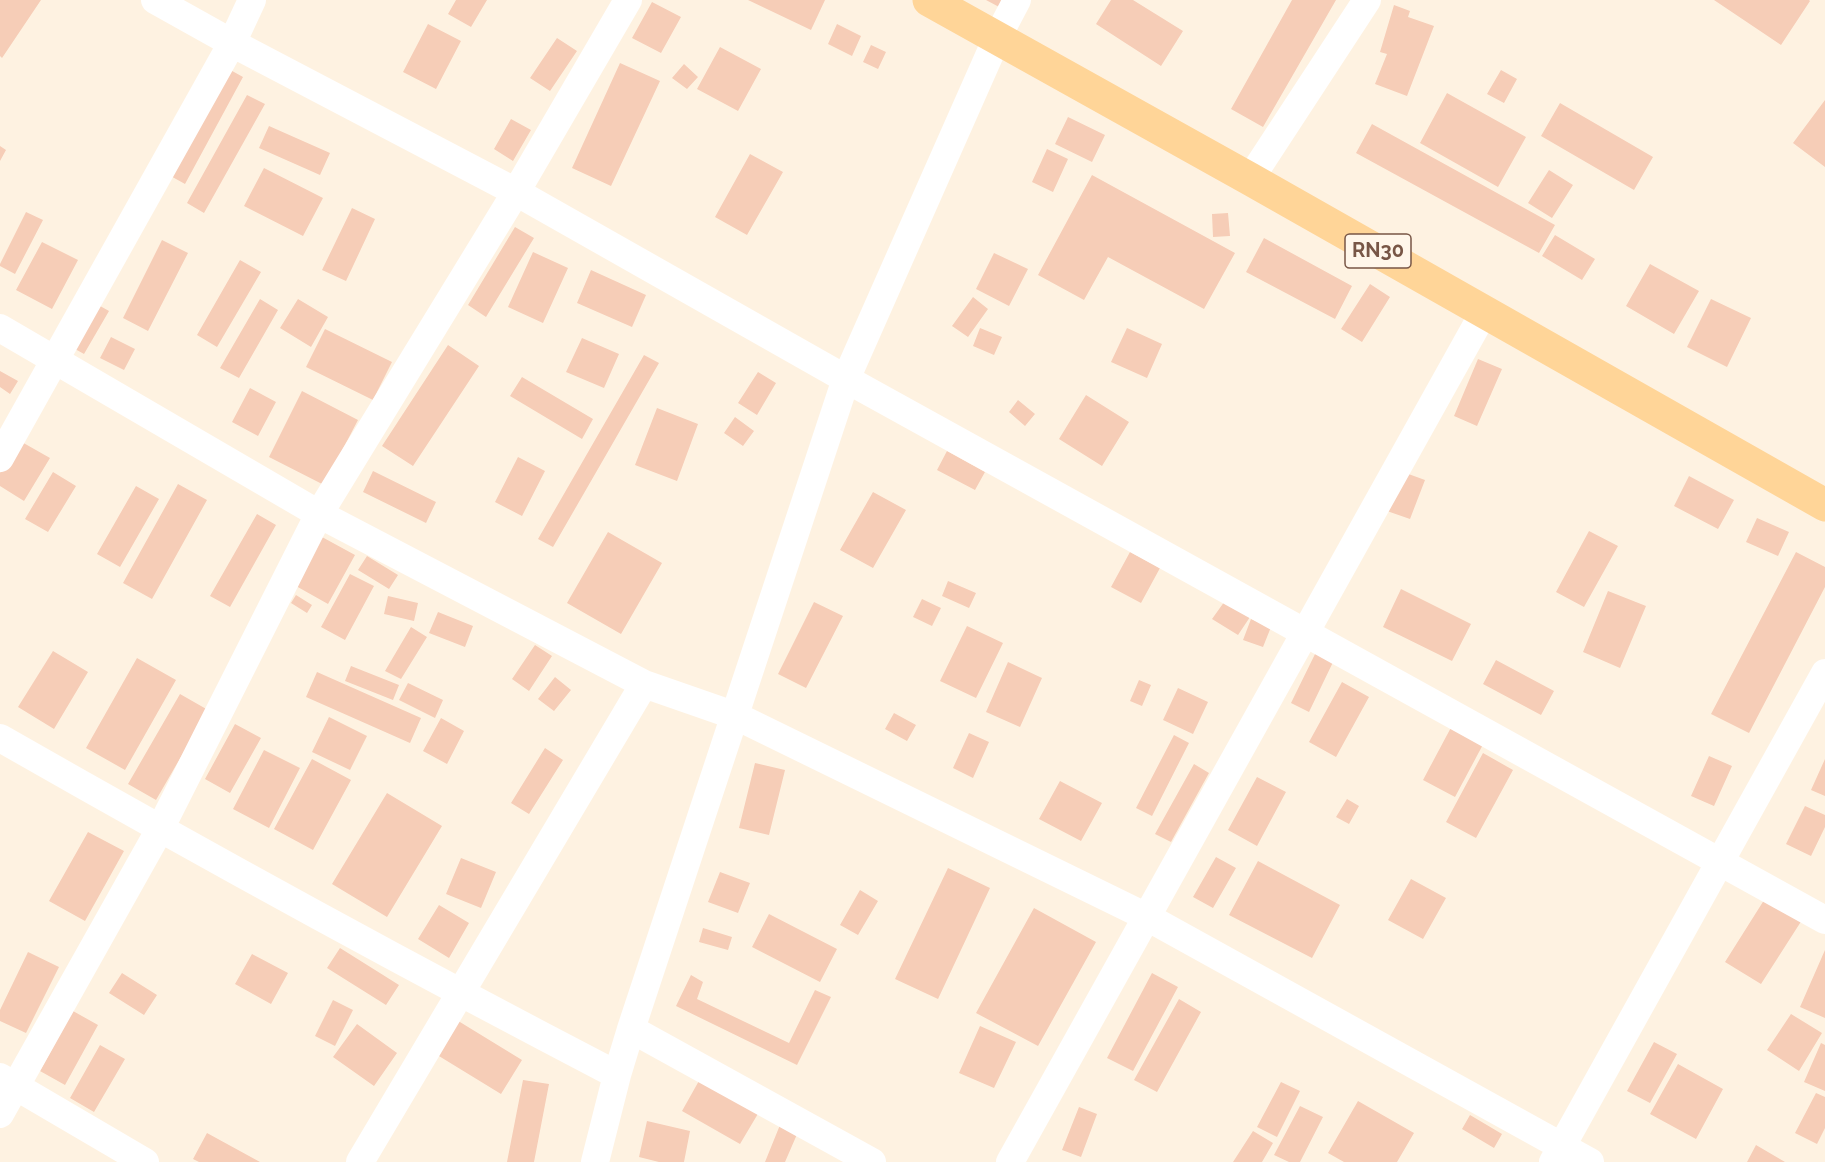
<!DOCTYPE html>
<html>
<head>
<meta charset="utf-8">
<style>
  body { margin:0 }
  canvas { display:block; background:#fef2e1 }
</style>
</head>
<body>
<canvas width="1825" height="1162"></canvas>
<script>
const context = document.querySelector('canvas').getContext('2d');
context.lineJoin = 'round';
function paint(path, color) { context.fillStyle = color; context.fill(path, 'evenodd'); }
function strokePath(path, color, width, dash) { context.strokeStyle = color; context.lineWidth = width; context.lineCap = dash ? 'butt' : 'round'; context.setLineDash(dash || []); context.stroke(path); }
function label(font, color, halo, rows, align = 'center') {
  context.font = font + ' Raleway,sans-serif'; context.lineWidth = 4.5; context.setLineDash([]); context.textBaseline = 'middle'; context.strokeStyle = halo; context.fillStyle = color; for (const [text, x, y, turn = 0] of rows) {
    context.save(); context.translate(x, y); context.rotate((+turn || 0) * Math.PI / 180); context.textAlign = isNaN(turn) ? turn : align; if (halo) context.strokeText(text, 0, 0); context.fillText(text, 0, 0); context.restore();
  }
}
paint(new Path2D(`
  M 0,0 L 41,0 L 2,58 L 0,56 Z
  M 456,0 L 487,0 L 471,27 L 448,14 Z
  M 748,0 L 825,0 L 811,30 Z
  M 986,0 L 1005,0 L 1001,8 Z
  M 1111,0 L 1133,0 L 1183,31 L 1161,66 L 1096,24 Z
  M 1292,0 L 1336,0 L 1263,127 L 1231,109 Z
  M 1714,0 L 1809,0 L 1810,1 L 1781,45 Z
  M 652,2 L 681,17 L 661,53 L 632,38 Z
  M 1394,5 L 1410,11 L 1408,17 L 1434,26 L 1407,96 L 1375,84 L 1387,54 L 1380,52 Z
  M 428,24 L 461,41 L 436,89 L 403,72 Z
  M 837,24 L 861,36 L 852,56 L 828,44 Z
  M 557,38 L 577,51 L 550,91 L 530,78 Z
  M 871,45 L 886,52 L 878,69 L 863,62 Z
  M 720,47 L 761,69 L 738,111 L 697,89 Z
  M 620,63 L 660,81 L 611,186 L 572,168 Z
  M 684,64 L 698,77 L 687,89 L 672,78 Z
  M 225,67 L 243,77 L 185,184 L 167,174 Z
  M 1501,70 L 1517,79 L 1504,103 L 1487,94 Z
  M 1447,93 L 1526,137 L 1498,187 L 1420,143 Z
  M 247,95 L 265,104 L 204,213 L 187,203 Z
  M 1825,100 L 1825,167 L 1793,143 Z
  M 1560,103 L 1653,157 L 1634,190 L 1541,136 Z
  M 1068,117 L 1105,135 L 1092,162 L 1055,144 Z
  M 511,119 L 531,130 L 513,161 L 494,149 Z
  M 1372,124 L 1555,225 L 1539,253 L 1356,153 Z
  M 269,126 L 330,153 L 320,175 L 259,148 Z
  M 0,146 L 6,150 L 0,161 Z
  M 1047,149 L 1068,159 L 1053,192 L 1032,182 Z
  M 750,154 L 783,172 L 747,235 L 715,217 Z
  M 264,168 L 323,198 L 303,236 L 244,206 Z
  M 1549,170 L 1573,185 L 1552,218 L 1528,203 Z
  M 1092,175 L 1235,253 L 1204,309 L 1108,257 L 1084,300 L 1038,275 Z
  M 352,208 L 375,219 L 346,281 L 322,270 Z
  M 26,212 L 43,220 L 15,274 L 0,266 L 0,264 Z
  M 1228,213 L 1230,236 L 1213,237 L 1212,214 Z
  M 515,227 L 534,238 L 486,317 L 468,305 Z
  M 1555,235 L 1595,259 L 1582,280 L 1542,256 Z
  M 1264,238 L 1352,286 L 1335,319 L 1246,272 Z
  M 162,240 L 188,253 L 148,331 L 123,318 Z
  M 42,242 L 78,260 L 52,309 L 16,290 Z
  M 533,252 L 568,268 L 543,323 L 508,307 Z
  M 994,253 L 1028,269 L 1009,306 L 976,289 Z
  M 240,260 L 261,272 L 217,347 L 197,335 Z
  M 1650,264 L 1699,291 L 1674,334 L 1626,306 Z
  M 591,270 L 646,295 L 632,327 L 577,303 Z
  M 1370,284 L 1390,297 L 1362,342 L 1341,329 Z
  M 973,297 L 988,309 L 968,337 L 952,326 Z
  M 260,299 L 278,310 L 239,378 L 220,368 Z
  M 298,299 L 328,317 L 311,347 L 280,328 Z
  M 1711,299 L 1751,318 L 1727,367 L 1687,347 Z
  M 93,302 L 109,311 L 84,354 L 68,345 Z
  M 980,328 L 1002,337 L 994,355 L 973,346 Z
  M 1127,328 L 1162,344 L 1147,378 L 1111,362 Z
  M 325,329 L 392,362 L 373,400 L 306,367 Z
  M 111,337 L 135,349 L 124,370 L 100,358 Z
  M 582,338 L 619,354 L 604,388 L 566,372 Z
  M 448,345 L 479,366 L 413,466 L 382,446 Z
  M 644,355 L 659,363 L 553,547 L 538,539 Z
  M 1478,359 L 1502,369 L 1477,426 L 1454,416 Z
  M 0,371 L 18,381 L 10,394 L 0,387 Z
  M 758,372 L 776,383 L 757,415 L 738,403 Z
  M 522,377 L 593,419 L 582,439 L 510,396 Z
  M 250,388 L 276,402 L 258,436 L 232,422 Z
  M 302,391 L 358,420 L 324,485 L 269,457 Z
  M 1086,395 L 1129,422 L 1102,466 L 1059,439 Z
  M 1018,400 L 1035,414 L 1025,426 L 1009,412 Z
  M 657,408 L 698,424 L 677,481 L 635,465 Z
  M 735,417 L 754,431 L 743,446 L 724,433 Z
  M 20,441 L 50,458 L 24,501 L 0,486 L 0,473 Z
  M 947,451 L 985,472 L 975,490 L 937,470 Z
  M 518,457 L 545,471 L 522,516 L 495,502 Z
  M 373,471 L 436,502 L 426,523 L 363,492 Z
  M 53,472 L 76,486 L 48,532 L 25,519 Z
  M 1403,472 L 1425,480 L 1410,519 L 1387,511 Z
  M 1689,476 L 1734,500 L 1718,529 L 1674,506 Z
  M 178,484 L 207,500 L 152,599 L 123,583 Z
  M 136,486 L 159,499 L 120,567 L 97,554 Z
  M 873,492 L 906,510 L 873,568 L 840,550 Z
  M 257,514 L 276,525 L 230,607 L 210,596 Z
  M 1757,518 L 1789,532 L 1778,556 L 1746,542 Z
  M 1589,531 L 1618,546 L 1584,607 L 1556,592 Z
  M 608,532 L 662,563 L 621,634 L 567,603 Z
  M 322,537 L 355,555 L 328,604 L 296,586 Z
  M 1130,552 L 1160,568 L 1141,603 L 1111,587 Z
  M 1796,552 L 1825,567 L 1825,587 L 1749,733 L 1711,714 Z
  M 367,556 L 398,575 L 389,589 L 358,570 Z
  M 350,574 L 374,586 L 345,640 L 321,627 Z
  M 948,581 L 976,593 L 969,608 L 942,596 Z
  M 1401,589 L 1471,624 L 1452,661 L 1383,627 Z
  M 1608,591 L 1646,606 L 1620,668 L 1583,652 Z
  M 296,595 L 312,605 L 307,613 L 291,603 Z
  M 388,596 L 418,603 L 414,621 L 384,614 Z
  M 1227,598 L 1252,614 L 1238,635 L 1212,619 Z
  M 922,599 L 941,608 L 932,626 L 913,617 Z
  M 814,602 L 843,616 L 806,688 L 778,674 Z
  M 438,612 L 473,626 L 465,647 L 429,633 Z
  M 1251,619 L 1271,627 L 1263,647 L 1243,640 Z
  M 967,626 L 1003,643 L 976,698 L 940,681 Z
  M 411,627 L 427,637 L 401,679 L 385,671 Z
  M 535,645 L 552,656 L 529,691 L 512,679 Z
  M 1317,650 L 1335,658 L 1309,712 L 1291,703 Z
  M 53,651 L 88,672 L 54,729 L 18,707 Z
  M 137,658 L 176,680 L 125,770 L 86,748 Z
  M 1496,660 L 1554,691 L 1541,715 L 1483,684 Z
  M 1008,662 L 1042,678 L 1020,727 L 986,712 Z
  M 351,666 L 399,685 L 393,700 L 345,681 Z
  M 317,672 L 421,718 L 410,743 L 306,697 Z
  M 555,677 L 571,690 L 554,711 L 538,699 Z
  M 1139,680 L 1151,685 L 1142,706 L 1130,701 Z
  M 1342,682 L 1369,697 L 1336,757 L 1309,742 Z
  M 408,683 L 443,700 L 435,718 L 399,700 Z
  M 1178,688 L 1208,702 L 1193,734 L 1163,720 Z
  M 180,694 L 208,710 L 156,800 L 128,784 Z
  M 894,713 L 916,725 L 907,741 L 885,729 Z
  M 329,717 L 367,736 L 350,770 L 312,752 Z
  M 441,718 L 464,731 L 447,764 L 423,751 Z
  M 1455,720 L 1487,737 L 1455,797 L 1423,780 Z
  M 235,724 L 261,738 L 230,793 L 205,779 Z
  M 969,733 L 989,742 L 973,778 L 953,768 Z
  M 1174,735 L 1189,743 L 1152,816 L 1136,808 Z
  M 545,748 L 563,760 L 529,814 L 511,803 Z
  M 264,750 L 300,768 L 269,828 L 233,809 Z
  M 1483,753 L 1513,770 L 1476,838 L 1446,822 Z
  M 1709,756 L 1732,766 L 1714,806 L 1691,796 Z
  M 312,759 L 351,780 L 313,850 L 274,829 Z
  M 1825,759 L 1825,796 L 1811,790 Z
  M 755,763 L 785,770 L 769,835 L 739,828 Z
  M 1194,764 L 1209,773 L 1171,842 L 1155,834 Z
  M 1257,777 L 1286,792 L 1257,846 L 1228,830 Z
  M 1060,781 L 1102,803 L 1081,841 L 1039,819 Z
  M 387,793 L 442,826 L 387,917 L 332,884 Z
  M 1347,799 L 1359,806 L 1349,824 L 1336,817 Z
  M 1805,806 L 1825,815 L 1825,827 L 1811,856 L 1786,844 Z
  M 88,832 L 124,851 L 85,921 L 49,901 Z
  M 1216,857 L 1236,868 L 1213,908 L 1193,897 Z
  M 461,858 L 496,872 L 481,908 L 446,894 Z
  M 1258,861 L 1340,905 L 1312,958 L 1229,915 Z
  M 948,868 L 990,888 L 938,999 L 895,979 Z
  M 720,872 L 750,883 L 738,913 L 708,902 Z
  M 1411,879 L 1446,898 L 1423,939 L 1388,920 Z
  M 860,890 L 878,901 L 858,935 L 840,925 Z
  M 1766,897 L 1802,920 L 1761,984 L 1725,962 Z
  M 439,905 L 469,923 L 449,958 L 418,939 Z
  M 1034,908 L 1096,942 L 1038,1046 L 976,1013 Z
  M 769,914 L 837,949 L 820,982 L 752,947 Z
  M 703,928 L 732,937 L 728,950 L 699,942 Z
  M 340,948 L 399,985 L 386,1005 L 327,968 Z
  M 1825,950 L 1825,1018 L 1800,1007 Z
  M 28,952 L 59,967 L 26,1033 L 0,1021 L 0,1010 Z
  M 252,954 L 288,973 L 271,1004 L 235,984 Z
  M 122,973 L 157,995 L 144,1015 L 109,993 Z
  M 1152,973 L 1178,987 L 1133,1071 L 1107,1058 Z
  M 691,975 L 703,982 L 697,999 L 789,1043 L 815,990 L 831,997 L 797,1065 L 676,1006 Z
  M 1179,999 L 1201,1012 L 1157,1092 L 1134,1080 Z
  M 333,1000 L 353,1010 L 335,1046 L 315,1036 Z
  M 73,1011 L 98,1025 L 65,1085 L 40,1071 Z
  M 1791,1014 L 1822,1033 L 1799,1071 L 1767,1050 Z
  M 455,1019 L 522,1060 L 501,1094 L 434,1053 Z
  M 357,1024 L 397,1053 L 374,1086 L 333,1057 Z
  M 980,1026 L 1016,1042 L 994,1088 L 959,1073 Z
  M 1654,1042 L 1677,1054 L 1650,1103 L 1627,1091 Z
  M 1821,1043 L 1825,1045 L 1825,1091 L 1804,1082 Z
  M 100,1045 L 125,1059 L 94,1112 L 70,1098 Z
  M 1678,1064 L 1723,1089 L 1696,1139 L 1650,1114 Z
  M 700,1079 L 759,1112 L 740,1144 L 682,1111 Z
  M 523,1080 L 549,1084 L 534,1162 L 507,1162 Z
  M 1281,1082 L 1300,1091 L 1277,1137 L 1257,1127 Z
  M 1816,1093 L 1825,1097 L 1825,1128 L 1817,1144 L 1795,1133 Z
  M 1358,1101 L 1414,1133 L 1397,1162 L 1344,1162 L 1328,1153 Z
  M 1300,1106 L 1323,1117 L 1300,1162 L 1289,1162 L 1274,1155 Z
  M 1079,1107 L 1097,1114 L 1081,1157 L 1062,1150 Z
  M 1470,1115 L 1502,1134 L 1494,1148 L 1462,1129 Z
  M 647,1121 L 690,1131 L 684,1162 L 659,1162 L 639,1157 Z
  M 780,1125 L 798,1132 L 785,1162 L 765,1162 Z
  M 1253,1131 L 1273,1143 L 1262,1162 L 1233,1162 Z
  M 207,1133 L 260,1162 L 199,1162 L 193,1159 Z
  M 1756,1145 L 1785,1162 L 1747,1162 Z`), '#f6cdb7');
strokePath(new Path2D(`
  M 155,0 L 232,43 L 516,192 L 846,379 L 1825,920
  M 1250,179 L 1367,0
  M 0,328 L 319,514 L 644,684 L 736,716 L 1147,917 L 1590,1162
  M 0,458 L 232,43 L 252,0
  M 0,738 C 203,854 409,967 617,1075
  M 631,1029 L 872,1162
  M 0,1077 L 145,1162
  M 0,1114 L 160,829 L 319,514 L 516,192 L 628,0
  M 360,1162 L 644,684
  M 595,1162 L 617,1075 L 631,1029 L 846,379 L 997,38 L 1017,0
  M 1010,1162 L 1484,312
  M 1553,1162 L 1825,673`), '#fff', 28);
strokePath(new Path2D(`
  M 929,0 L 1250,179 L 1825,505`), '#ffd598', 33);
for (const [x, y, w] of [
  [1378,251,66]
]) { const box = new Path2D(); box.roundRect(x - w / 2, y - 17, w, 34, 4.5); context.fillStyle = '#fff6ea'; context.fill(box); strokePath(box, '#785646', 1.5); }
label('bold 20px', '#785646', null, [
  ["RN30",1378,251]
]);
</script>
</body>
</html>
